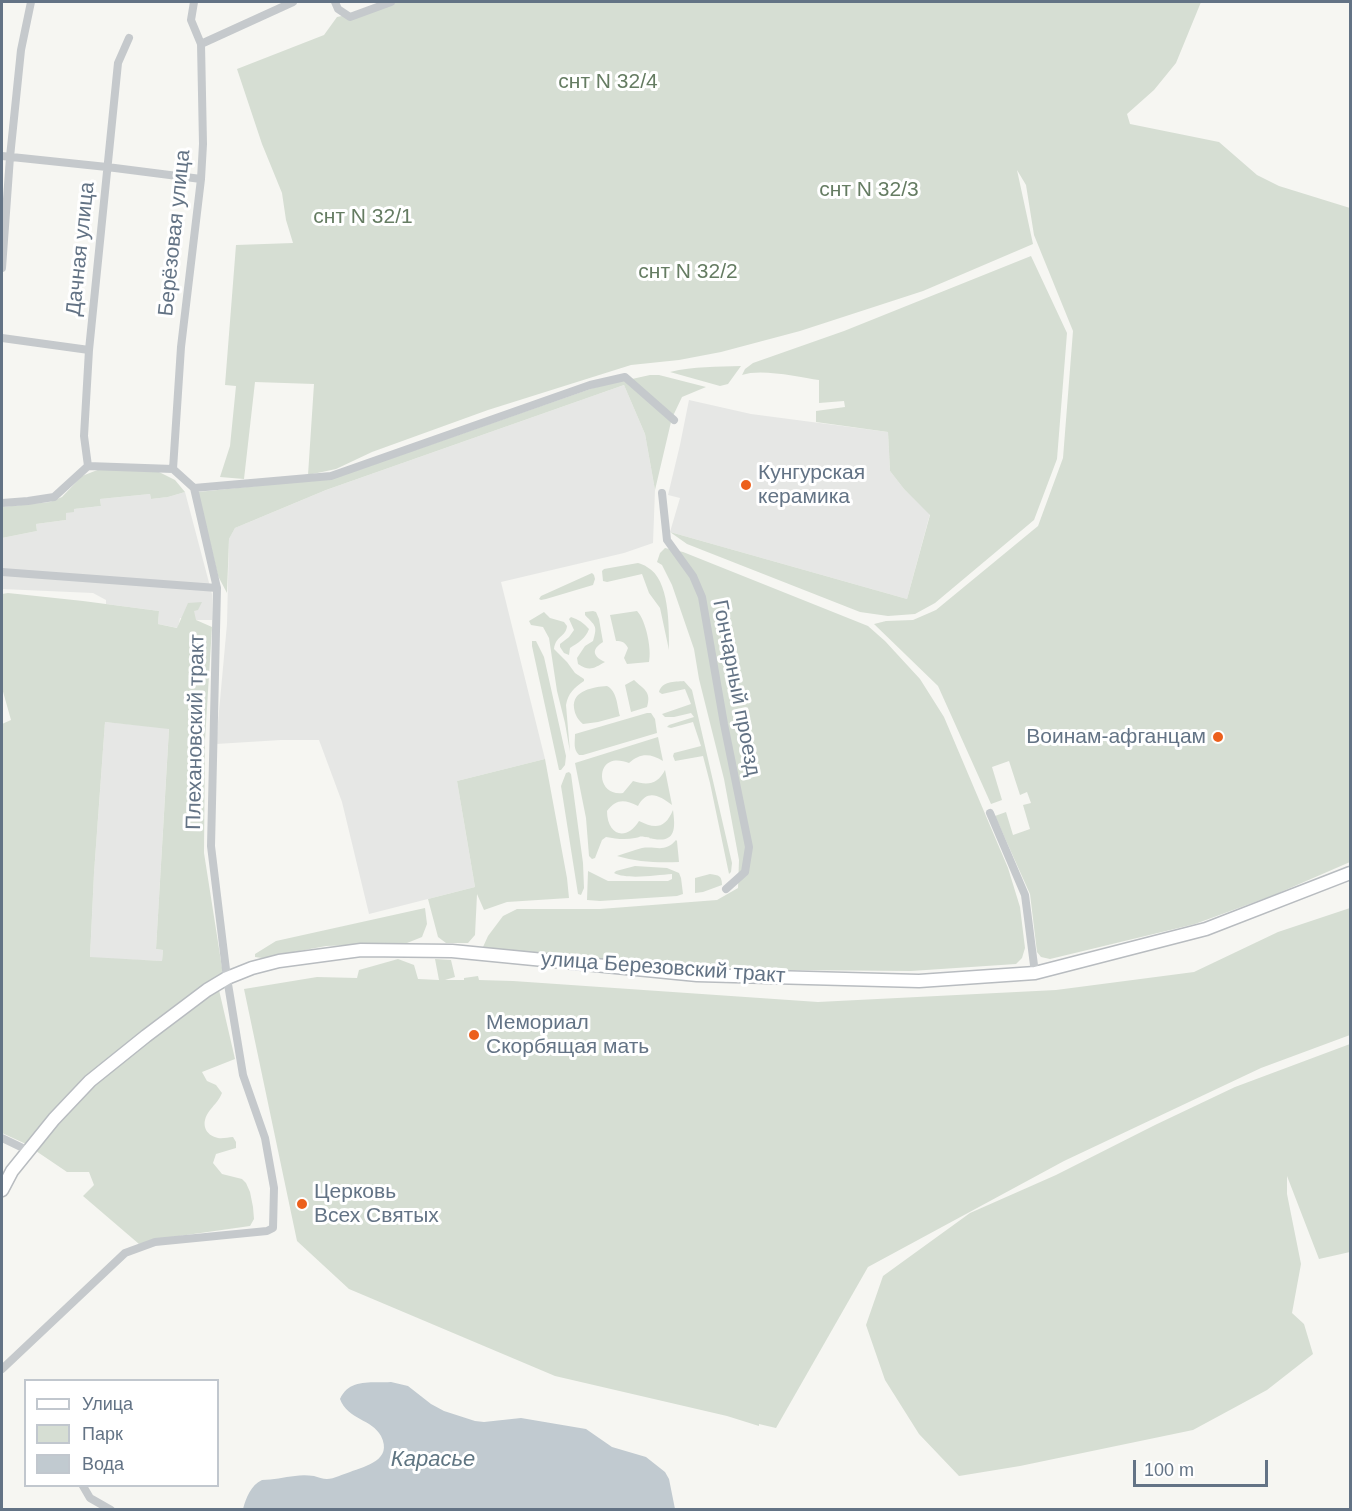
<!DOCTYPE html>
<html>
<head>
<meta charset="utf-8">
<style>
  body { margin:0 }
  #map { position:relative; width:1352px; height:1511px; overflow:hidden; background:#f6f6f2; font-family:Arial,sans-serif }
  canvas { display:block }
  .frame { position:absolute; inset:0; border:3px solid #637385; pointer-events:none }
  .legend { position:absolute; left:24px; top:1379px; width:195px; height:108px; box-sizing:border-box; background:#fff; border:2px solid #c1c7ce; margin:0; padding:8px 10px; list-style:none; font-size:18px; color:#637385 }
  .legend li { display:flex; align-items:center; gap:12px; height:30px }
  .legend b { width:30px; border:2px solid #c1c7ce }
  .scale { position:absolute; left:1133px; top:1460px; width:135px; height:27px; box-sizing:border-box; border:3px solid #637385; border-top:0; padding-left:8px; font-size:18px; line-height:21px; white-space:nowrap; color:#637385; -webkit-text-stroke:4px #fff; paint-order:stroke }
</style>
</head>
<body>
<div id="map">
<canvas width="1352" height="1511"></canvas>
<div class="frame"></div>
<ul class="legend">
<li><b style="height:8px;background:#fff"></b>Улица</li>
<li><b style="height:16px;background:#d6ded3"></b>Парк</li>
<li><b style="height:16px;background:#c1cad0"></b>Вода</li>
</ul>
<div class="scale">100 m</div>
</div>
<script>
const context = document.querySelector('canvas').getContext('2d');
context.lineJoin = 'round';
function paint(path, color) { context.fillStyle = color; context.fill(path, 'evenodd'); }
function strokePath(path, color, width, dash) { context.strokeStyle = color; context.lineWidth = width; context.lineCap = dash ? 'butt' : 'round'; context.setLineDash(dash || []); context.stroke(path); }
function label(font, color, halo, rows, align = 'center') {
  context.font = font + ' Arial,sans-serif'; context.lineWidth = 6; context.setLineDash([]); context.textBaseline = 'middle'; context.strokeStyle = halo; context.fillStyle = color; for (const [text, x, y, turn = 0] of rows) {
    context.save(); context.translate(x, y); context.rotate((+turn || 0) * Math.PI / 180); context.textAlign = isNaN(turn) ? turn : align; if (halo) context.strokeText(text, 0, 0); context.fillText(text, 0, 0); context.restore();
  }
}
paint(new Path2D(`
  M 624,385 L 645,434 L 655,490 L 653,543 L 624,553 L 501,582 L 545,759 L 457,781 L 475,887 L 369,914 L 342,802 L 319,740 L 281,740 L 216,744 L 227,624 L 229,539 L 235,528 L 326,490 Z
  M 689,400 L 751,414 L 888,432 L 890,471 L 904,489 L 930,514 L 907,599 L 670,532 L 680,498 L 668,495 L 680,445 Z
  M 185,492 L 212,594 L 212,620 L 196,620 L 180,618 L 178,628 L 158,624 L 159,611 L 106,604 L 106,600 L 93,593 L 2,589 L 2,538 L 37,531 L 36,524 L 66,520 L 66,513 L 74,509 L 101,506 L 100,499 L 150,494 L 151,499 L 168,497 Z
  M 105,722 L 169,728 L 156,949 L 163,950 L 162,961 L 90,958 L 94,873 Z`), '#e6e7e5');
paint(new Path2D(`
  M 383,2 L 1201,2 L 1176,63 L 1154,90 L 1127,114 L 1130,124 L 1219,142 L 1257,175 L 1279,186 L 1350,208 L 1350,862 L 1274,895 L 1195,924 L 1050,959 L 1041,957 L 1037,952 L 1030,894 L 995,816 L 1006,812 L 1013,835 L 1030,829 L 1023,805 L 1031,803 L 1027,792 L 1020,795 L 1009,761 L 992,767 L 1002,800 L 991,804 L 938,686 L 874,624 L 886,621 L 913,620 L 936,610 L 1038,526 L 1063,458 L 1073,331 L 1034,235 L 1026,185 L 1017,170 L 1033,244 L 923,291 L 800,331 L 721,352 L 679,360 L 631,365 L 488,410 L 372,452 L 336,469 L 308,475 L 314,384 L 255,382 L 244,479 L 220,477 L 230,446 L 236,386 L 225,385 L 236,245 L 293,243 L 286,220 L 282,193 L 262,144 L 237,69 L 324,35 L 337,17 L 351,14 Z
  M 1031,256 L 1067,333 L 1057,459 L 1034,520 L 935,603 L 915,614 L 888,616 L 860,612 L 687,544 L 670,532 L 907,599 L 930,515 L 904,489 L 890,471 L 888,432 L 816,422 L 816,411 L 845,407 L 844,401 L 819,403 L 819,380 C 800,377 760,368 742,375 L 745,369 L 753,363 L 844,331 Z
  M 741,366 L 728,384 L 720,386 L 670,372 C 694,366 717,367 741,366 Z
  M 650,375 L 659,375 L 706,387 L 682,397 L 673,416 L 632,379 Z
  M 625,380 L 671,422 L 655,490 L 645,434 L 624,385 L 326,490 L 235,528 L 229,539 L 227,593 L 218,576 L 198,492 L 335,478 L 593,388 Z
  M 100,469 L 159,472 L 175,480 L 185,492 L 168,497 L 151,499 L 150,494 L 100,499 L 101,506 L 74,509 L 74,512 L 66,513 L 66,520 L 36,524 L 37,531 L 2,538 L 2,507 L 50,502 L 62,497 L 82,476 Z
  M 665,548 L 683,552 L 868,626 L 885,641 L 920,679 L 944,717 L 1008,868 L 1020,907 L 1025,948 L 1022,958 L 1016,964 L 911,971 L 782,970 L 642,962 L 490,950 L 483,947 L 488,936 L 503,916 L 517,909 L 600,909 L 717,900 L 738,888 L 739,860 L 724,779 L 699,679 L 694,649 L 672,585 L 662,565 L 657,562 L 660,553 Z
  M 638,563 C 641,564 645,565 647,567 C 670,579 669,627 669,650 L 660,608 L 649,593 L 642,574 L 607,582 L 603,581 L 602,571 L 604,569 Z
  M 592,573 L 594,575 L 595,579 L 593,585 L 546,599 L 541,600 L 539,599 L 541,596 Z
  M 8,593 L 83,601 L 159,611 L 158,624 L 177,628 L 188,603 L 202,602 L 198,610 L 194,611 L 196,620 L 212,627 L 205,740 L 204,853 L 223,974 L 86,1076 L 26,1144 L 2,1133 L 2,724 L 11,720 L 2,688 L 2,594 ZM 105,722 L 169,729 L 156,949 L 163,950 L 162,961 L 90,957 L 94,873 Z
  M 593,611 L 596,612 L 599,619 L 603,642 C 590,650 594,657 605,662 C 594,668 590,672 578,664 L 577,658 L 585,646 L 593,641 C 598,625 595,626 585,615 L 585,612 Z
  M 637,611 C 646,620 652,650 649,662 L 627,664 L 624,658 L 628,648 C 625,642 622,641 616,641 L 610,615 Z
  M 544,612 L 550,618 L 564,622 L 567,626 C 566,637 556,635 554,649 L 567,662 L 575,673 L 584,679 L 584,681 C 574,688 568,693 566,705 L 570,752 L 565,723 L 557,691 L 549,638 L 543,627 L 531,625 L 529,621 Z
  M 571,617 C 578,619 584,623 589,629 C 586,638 578,643 570,648 L 569,655 L 564,653 L 560,647 L 560,644 L 569,637 L 574,630 L 569,619 Z
  M 532,641 L 536,641 L 544,657 L 566,756 L 565,765 L 561,770 L 559,770 L 532,646 Z
  M 634,680 C 643,689 652,691 647,707 L 631,712 L 625,685 Z
  M 684,681 L 692,690 L 732,863 L 731,872 L 729,874 L 710,783 L 703,756 L 675,761 L 673,756 L 674,753 L 701,746 L 693,722 L 671,728 L 667,727 L 669,725 L 694,717 L 691,713 L 674,717 L 665,717 L 662,714 L 691,704 L 685,689 L 662,694 L 659,692 C 662,681 674,682 684,681 Z
  M 607,686 C 617,691 617,705 620,716 L 598,722 L 583,724 C 578,720 575,715 574,708 C 572,690 594,687 607,686 Z
  M 647,713 L 651,713 L 655,719 L 657,733 L 583,755 L 579,755 C 573,749 575,743 575,734 Z
  M 658,737 L 663,761 C 650,753 640,753 629,763 C 623,761 616,759 610,762 C 597,767 599,796 623,793 L 633,781 C 648,786 658,784 665,770 L 672,805 C 659,795 647,789 638,806 C 625,800 617,798 607,811 C 607,835 626,842 639,821 C 655,829 665,829 673,810 C 675,826 677,843 654,839 C 645,838 654,838 645,837 C 639,836 641,837 635,838 C 626,840 616,839 606,837 L 602,840 L 595,858 L 592,859 L 589,856 L 586,818 L 575,763 Z
  M 545,759 L 567,878 L 569,898 L 507,902 L 484,910 L 477,894 L 475,935 L 468,943 L 446,943 L 438,937 L 428,899 L 475,887 L 457,781 Z
  M 569,772 L 571,774 L 583,863 L 584,888 L 581,895 L 578,894 L 561,786 L 566,773 Z
  M 676,840 L 677,841 L 679,862 C 658,863 637,862 617,856 C 626,853 634,850 642,848 C 657,846 665,853 676,840 Z
  M 635,866 L 667,868 L 679,873 L 681,878 L 683,894 L 677,896 L 600,901 L 587,900 L 588,871 L 608,881 L 668,881 L 672,879 L 672,874 C 656,875 628,880 614,873 L 616,871 Z
  M 710,874 C 719,875 722,876 722,885 L 703,892 L 695,893 L 695,878 Z
  M 425,908 L 427,924 L 422,937 L 407,943 L 326,946 L 262,958 L 255,957 L 255,954 L 276,941 Z
  M 1350,908 L 1350,1035 L 1261,1068 L 1064,1161 L 868,1267 L 776,1428 L 759,1424 L 759,1426 L 727,1416 L 555,1376 L 349,1289 L 297,1241 L 244,989 L 317,977 L 357,978 L 359,970 L 398,959 L 414,965 L 418,979 L 439,980 L 435,959 L 451,960 L 455,977 L 445,980 L 464,980 L 464,978 L 478,976 L 479,980 L 513,981 L 818,1002 L 1056,990 L 1194,972 L 1278,932 Z
  M 219,990 L 235,1059 L 202,1072 L 207,1081 L 216,1085 L 222,1093 C 217,1104 214,1104 208,1113 C 201,1124 205,1135 218,1138 C 223,1139 228,1137 233,1137 L 236,1142 L 236,1148 L 216,1154 L 213,1163 L 222,1174 L 242,1179 L 246,1183 L 250,1192 L 253,1207 L 254,1219 L 250,1226 L 158,1239 L 139,1244 L 83,1196 L 94,1185 L 89,1172 L 67,1172 L 36,1151 L 91,1084 L 147,1039 Z
  M 1350,1044 L 1350,1252 L 1319,1259 L 1287,1176 L 1287,1194 L 1301,1264 L 1292,1313 L 1304,1324 L 1313,1354 L 1267,1390 L 1193,1430 L 1020,1466 L 959,1476 L 919,1434 L 885,1380 L 866,1325 L 883,1276 L 970,1213 L 1056,1175 L 1155,1125 L 1235,1087 Z`), '#d6ded3');
paint(new Path2D(`
  M 391,1382 L 408,1386 L 431,1404 L 444,1411 L 475,1421 L 484,1422 L 521,1418 L 586,1429 L 612,1447 L 646,1457 L 665,1472 L 669,1479 L 675,1509 L 243,1509 C 246,1498 251,1485 262,1480 C 273,1480 284,1477 295,1476 C 301,1475 307,1475 314,1476 C 318,1477 323,1479 327,1479 C 334,1479 343,1474 350,1472 C 366,1466 393,1460 381,1436 C 372,1419 348,1420 340,1399 C 349,1378 372,1383 391,1382 Z`), '#c1cad0');
const primary = new Path2D(`
  M 2,1190 L 12,1171 L 54,1119 L 90,1081 L 146,1036 L 207,990 L 227,978 L 252,968 L 279,961 L 361,950 L 452,951 L 697,975 L 919,981 L 1035,973 L 1206,929 L 1350,873`);
strokePath(primary, '#b8bcc0', 15);
strokePath(new Path2D(`
  M 335,2 L 338,9 L 350,17 L 391,2
  M 201,44 L 293,2
  M 2,156 L 107,167 L 201,179
  M 2,268 L 10,157 L 21,50 L 31,2
  M 2,338 L 89,350
  M 88,466 L 84,436 L 89,350 L 118,63 L 129,38
  M 173,469 L 181,347 L 201,179 L 203,144 L 201,44 L 191,20 L 194,2
  M 662,493 L 667,540 L 693,576 L 702,597 L 724,724 L 749,847 L 745,872 L 726,889
  M 2,503 L 28,501 L 54,497 L 88,466 L 173,469 L 194,488 L 331,476 L 590,385 L 625,377 L 674,420
  M 2,572 L 217,588
  M 990,813 L 1025,895 L 1035,973
  M 2,1138 L 29,1151
  M 2,1369 L 125,1253 L 155,1242 L 267,1231 L 273,1228 L 274,1188 L 265,1138 L 243,1075 L 227,978 L 211,846 L 217,588 L 194,488
  M 83,1486 L 90,1498 L 111,1510`), '#c5c9cc', 8);
strokePath(primary, '#fff', 12);
for (const [x, y, r, color] of [
  [746,485,6,"#ec601c"],
  [1218,737,6,"#ec601c"],
  [474,1035,6,"#ec601c"],
  [302,1204,6,"#ec601c"]
]) { const dot = new Path2D(); dot.arc(x, y, r, 0, 2 * Math.PI); context.fillStyle = color; context.fill(dot); strokePath(dot, '#fff', 2); }
label('21px', '#657c62', '#fff', [
  ["снт N 32/4",608,82],
  ["снт N 32/3",869,190],
  ["снт N 32/1",363,217],
  ["снт N 32/2",688,272]
]);
label('21px', '#637385', '#fff', [
  ["Берёзовая улица",175,233,-84],
  ["Дачная улица",81,249,-84],
  ["Гончарный проезд",736,688,79],
  ["Плехановский тракт",196,732,-89],
  ["улица Березовский тракт",663,968,4]
]);
label('21px', '#637385', '#fff', [
  ["Кунгурская",758,473],
  ["керамика",758,497],
  ["Воинам-афганцам",1206,737,"right"],
  ["Мемориал",486,1023],
  ["Скорбящая мать",486,1047],
  ["Церковь",314,1192],
  ["Всех Святых",314,1216]
], 'left');
label('italic 22px', '#5f7582', '#fff', [
  ["Карасье",433,1460]
]);
</script>
</body>
</html>
